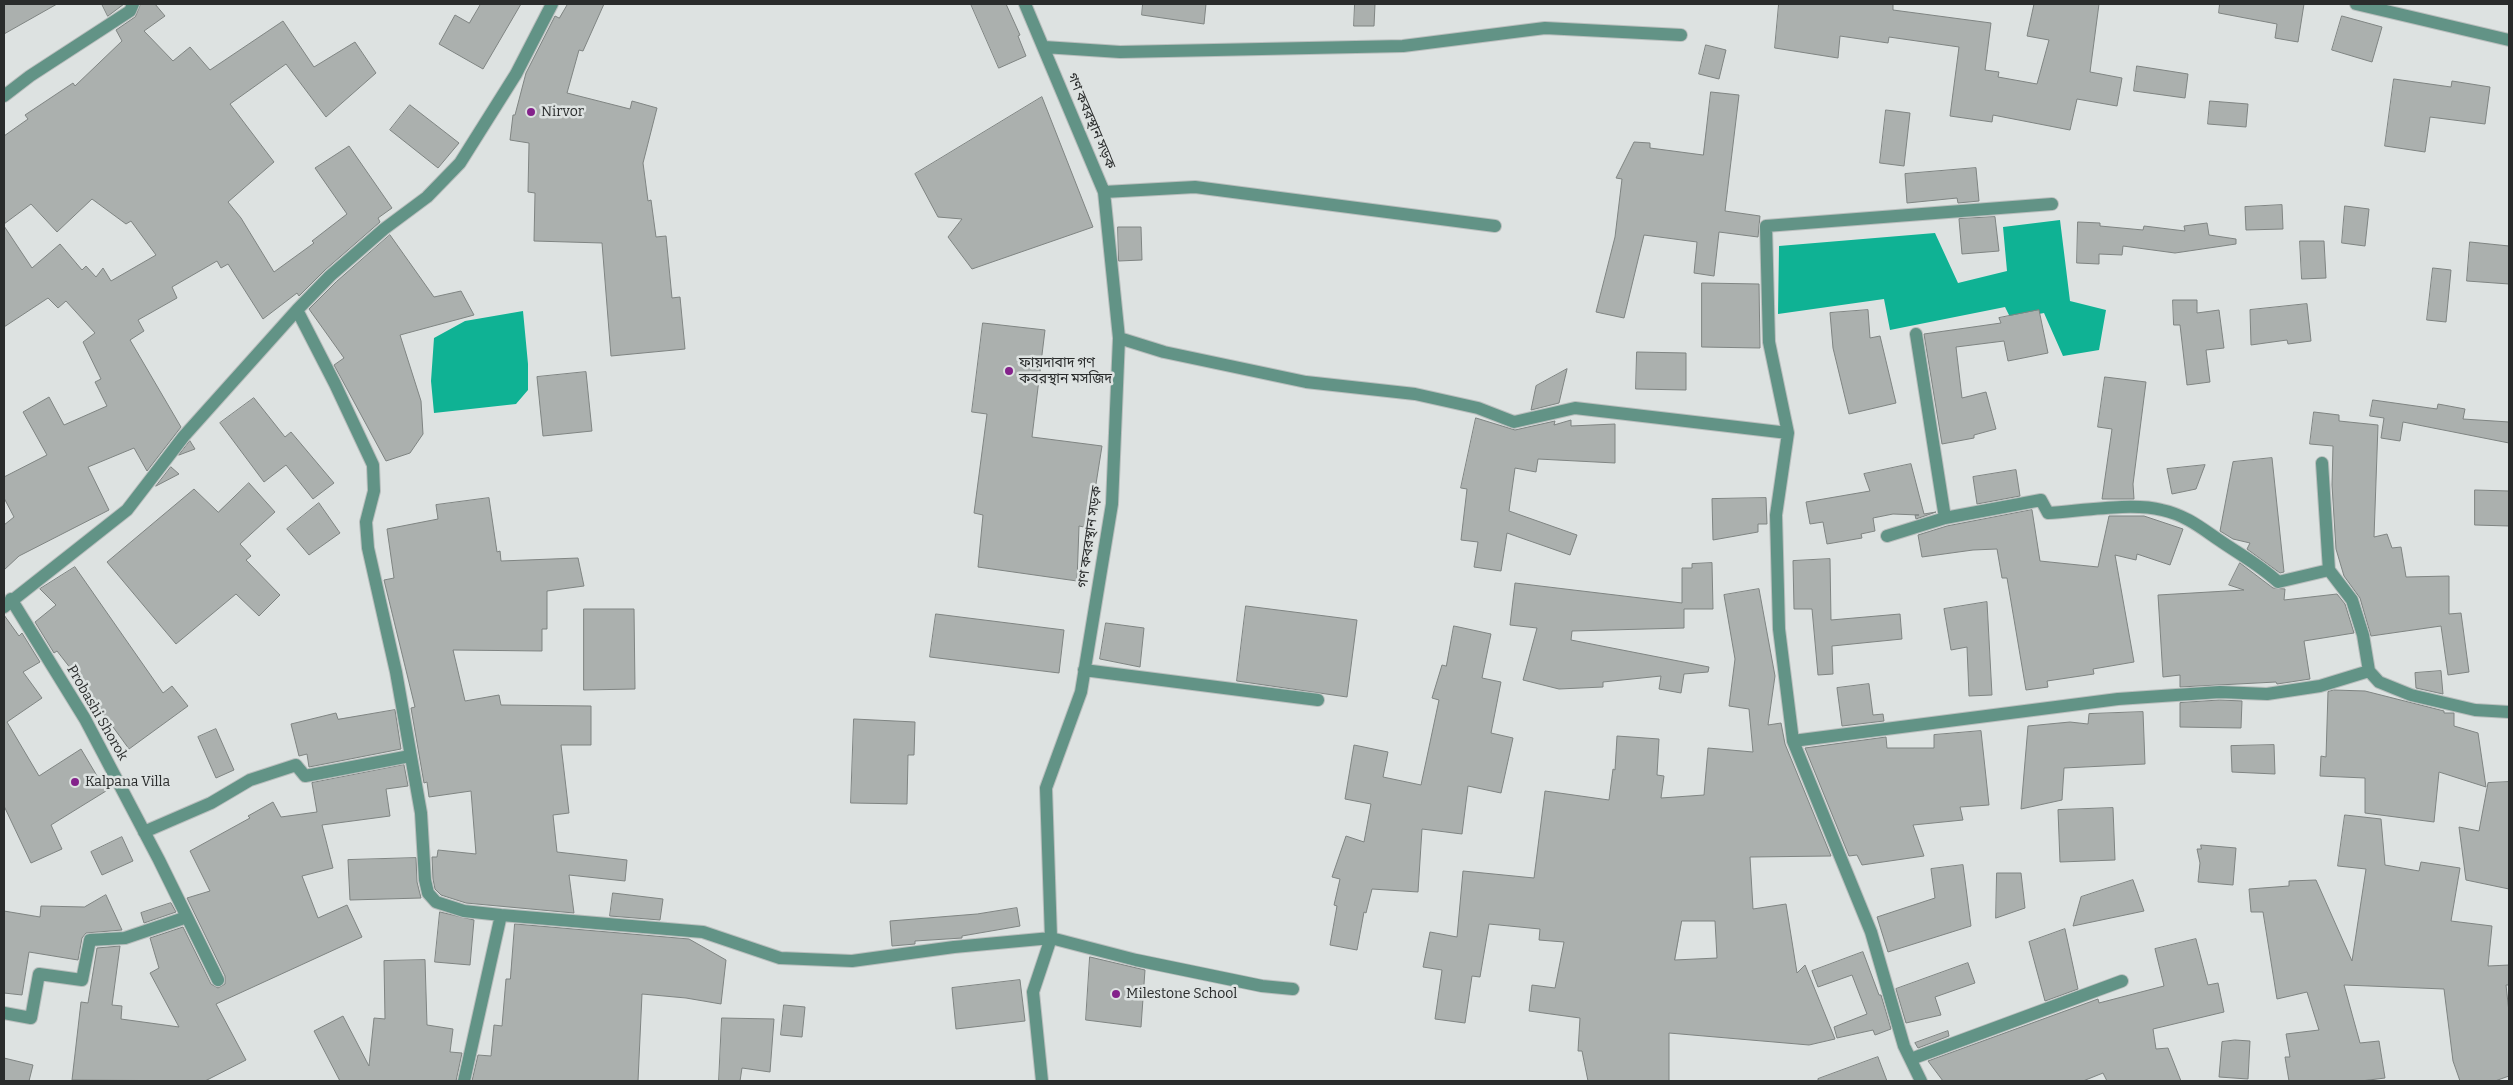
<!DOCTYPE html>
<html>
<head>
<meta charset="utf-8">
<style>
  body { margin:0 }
  #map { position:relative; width:2513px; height:1085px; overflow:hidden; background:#dde2e1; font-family:Bitter,serif }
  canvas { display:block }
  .frame { position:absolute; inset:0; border:5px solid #2a2c2c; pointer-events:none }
</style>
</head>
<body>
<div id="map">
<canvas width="2513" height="1085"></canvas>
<div class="frame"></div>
</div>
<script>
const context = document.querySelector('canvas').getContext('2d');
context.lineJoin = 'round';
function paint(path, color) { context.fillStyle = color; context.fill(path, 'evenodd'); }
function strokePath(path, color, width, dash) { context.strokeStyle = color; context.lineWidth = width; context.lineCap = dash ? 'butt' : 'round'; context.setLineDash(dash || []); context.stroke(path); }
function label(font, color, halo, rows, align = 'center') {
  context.font = font + ' Bitter,"Noto Sans Bengali",serif'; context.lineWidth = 5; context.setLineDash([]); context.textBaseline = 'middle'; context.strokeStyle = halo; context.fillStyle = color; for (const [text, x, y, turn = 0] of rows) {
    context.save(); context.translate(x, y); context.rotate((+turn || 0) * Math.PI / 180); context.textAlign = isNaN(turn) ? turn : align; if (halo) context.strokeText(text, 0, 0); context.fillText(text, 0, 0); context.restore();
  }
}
paint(new Path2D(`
  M 2060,220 L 2070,301 L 2106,310 L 2099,350 L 2063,356 L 2044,313 L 2011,319 L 2005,307 L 1890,330 L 1884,299 L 1778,314 L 1779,246 L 1935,233 L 1958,283 L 2007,271 L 2003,227 Z
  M 523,311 L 528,364 L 528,390 L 516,404 L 434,413 L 431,381 L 434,338 L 465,321 Z`), '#0fb294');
const building = new Path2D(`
  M 4,4 L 57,4 L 4,34 Z
  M 102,4 L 124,4 L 108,16 Z
  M 141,4 L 155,4 L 165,16 L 144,31 L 173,61 L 190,47 L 210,70 L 283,21 L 314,67 L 355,42 L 376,73 L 326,117 L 286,64 L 230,104 L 274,162 L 228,202 L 241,218 L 274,272 L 314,243 L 312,241 L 347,214 L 315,168 L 349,146 L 392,208 L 378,218 L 380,222 L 325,270 L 299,296 L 297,293 L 263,319 L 228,264 L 221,268 L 217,261 L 172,287 L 177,298 L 138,320 L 144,331 L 130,340 L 181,427 L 147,471 L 134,448 L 88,467 L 109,510 L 19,556 L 4,570 L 4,525 L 14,517 L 4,498 L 4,477 L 47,455 L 23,412 L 49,397 L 64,425 L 107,406 L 95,382 L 101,379 L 83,342 L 95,333 L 66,301 L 58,308 L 48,298 L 4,327 L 4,226 L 32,268 L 60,244 L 82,270 L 86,266 L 96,277 L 103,268 L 111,281 L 156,255 L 131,221 L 126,224 L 92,199 L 57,232 L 31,204 L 4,224 L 4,136 L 28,119 L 25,115 L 73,83 L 75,86 L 122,41 L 116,30 L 135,17 Z
  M 481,4 L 521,4 L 483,69 L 439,44 L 455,15 L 469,23 Z
  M 568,4 L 604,4 L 583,51 L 579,50 L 567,93 L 630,109 L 632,101 L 657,108 L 643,163 L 648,201 L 651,200 L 656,237 L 666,236 L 672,298 L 680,297 L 685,349 L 611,356 L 602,243 L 534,241 L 535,193 L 528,192 L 529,143 L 510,140 L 513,115 L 515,115 L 526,73 L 555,16 L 559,18 Z
  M 971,4 L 1006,4 L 1020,35 L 1018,36 L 1026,56 L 999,68 Z
  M 1143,4 L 1206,4 L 1204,24 L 1142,15 Z
  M 1355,4 L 1375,4 L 1374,26 L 1354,26 Z
  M 1779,4 L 1893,4 L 1893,10 L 1991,23 L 1985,70 L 1999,72 L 1998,77 L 2037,84 L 2049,40 L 2027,36 L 2034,4 L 2099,4 L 2090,72 L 2122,78 L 2117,106 L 2077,99 L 2070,130 L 1993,115 L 1992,122 L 1950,116 L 1959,47 L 1889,37 L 1888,43 L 1840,36 L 1838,58 L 1775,48 Z
  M 2220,4 L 2304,4 L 2298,42 L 2275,38 L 2277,24 L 2219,13 Z
  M 2342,16 L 2382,27 L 2372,62 L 2332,50 Z
  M 1706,45 L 1726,50 L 1719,79 L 1699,74 Z
  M 2137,66 L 2188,74 L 2185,98 L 2134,91 Z
  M 2394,79 L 2451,87 L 2452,81 L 2490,87 L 2485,124 L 2430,117 L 2425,152 L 2385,146 Z
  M 1711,92 L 1739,95 L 1725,211 L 1760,216 L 1758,237 L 1719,232 L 1714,276 L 1694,273 L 1697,242 L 1644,235 L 1624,318 L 1596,312 L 1615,237 L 1622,179 L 1616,178 L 1634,142 L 1650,143 L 1650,148 L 1703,155 Z
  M 1042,97 L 1093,227 L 972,269 L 948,237 L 962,219 L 938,217 L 915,174 Z
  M 2210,101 L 2248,104 L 2246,127 L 2208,124 Z
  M 410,105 L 459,143 L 438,168 L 390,130 Z
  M 1886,110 L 1910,113 L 1904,166 L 1880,163 Z
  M 1976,168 L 1979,201 L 1958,203 L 1957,198 L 1907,203 L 1905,174 Z
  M 2282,205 L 2283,229 L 2246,230 L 2245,207 Z
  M 2345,206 L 2369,209 L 2365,246 L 2342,243 Z
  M 1995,217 L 1999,251 L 1962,254 L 1959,219 Z
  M 2078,222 L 2100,223 L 2100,226 L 2143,230 L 2144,226 L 2185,231 L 2184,226 L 2207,223 L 2209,235 L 2236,239 L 2236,244 L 2175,253 L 2123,246 L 2122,255 L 2099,254 L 2099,264 L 2077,263 Z
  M 1118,227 L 1141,227 L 1142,260 L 1119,261 Z
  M 390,235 L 434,297 L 461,291 L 474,315 L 400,335 L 421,401 L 423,434 L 410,453 L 386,461 L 334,365 L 344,358 L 309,309 L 336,282 Z
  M 2300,241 L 2324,241 L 2326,278 L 2302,279 Z
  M 2470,242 L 2509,246 L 2509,284 L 2467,281 Z
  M 2433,268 L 2451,270 L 2446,322 L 2427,320 Z
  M 1702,283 L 1759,284 L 1760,348 L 1702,347 Z
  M 2173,300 L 2197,300 L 2197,313 L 2219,310 L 2224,348 L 2206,350 L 2210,382 L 2187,385 L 2180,325 L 2174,325 Z
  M 2307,304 L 2311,341 L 2288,344 L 2287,340 L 2251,345 L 2250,310 Z
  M 1868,310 L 1870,338 L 1880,336 L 1896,403 L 1849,414 L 1833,348 L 1830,313 Z
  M 2039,310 L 2048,353 L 2008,361 L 2004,341 L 1956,347 L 1962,398 L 1986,392 L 1996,429 L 1974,435 L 1974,438 L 1942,444 L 1924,334 L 2001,323 L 1999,318 Z
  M 983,323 L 1045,330 L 1032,437 L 1102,446 L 1089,528 L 1079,526 L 1077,581 L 978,567 L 983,515 L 974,513 L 987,414 L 972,412 Z
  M 1637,352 L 1686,353 L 1686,390 L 1636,389 Z
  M 1567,369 L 1559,403 L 1531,410 L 1536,386 Z
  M 586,372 L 592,431 L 543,436 L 537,377 Z
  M 2105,377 L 2146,382 L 2133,484 L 2134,499 L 2102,499 L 2112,429 L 2098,427 Z
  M 254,398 L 285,437 L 291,432 L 334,483 L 313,499 L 286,465 L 264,482 L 220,423 Z
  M 2373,400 L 2437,409 L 2438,404 L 2465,409 L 2463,419 L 2509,422 L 2509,443 L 2403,422 L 2400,441 L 2381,438 L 2384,418 L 2370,416 Z
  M 2314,412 L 2339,415 L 2339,421 L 2378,425 L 2374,537 L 2387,534 L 2392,548 L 2401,547 L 2406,577 L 2449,576 L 2449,614 L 2461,613 L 2469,672 L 2448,675 L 2441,626 L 2371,636 L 2360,598 L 2344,576 L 2336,549 L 2332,485 L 2333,446 L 2310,444 Z
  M 1476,418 L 1515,430 L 1555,421 L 1554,425 L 1571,420 L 1571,426 L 1615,424 L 1615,463 L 1538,459 L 1536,472 L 1515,468 L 1509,511 L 1577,535 L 1570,555 L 1507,533 L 1501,571 L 1474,567 L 1478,542 L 1461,540 L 1467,489 L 1461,488 Z
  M 190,441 L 195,449 L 179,455 Z
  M 2272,458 L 2284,572 L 2280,573 L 2247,549 L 2250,543 L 2233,539 L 2220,531 L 2233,462 Z
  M 1911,464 L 1924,514 L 1936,512 L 1916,519 L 1915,515 L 1919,515 L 1893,514 L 1873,518 L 1875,531 L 1861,534 L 1862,538 L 1827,544 L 1823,522 L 1810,524 L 1806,502 L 1870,491 L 1864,474 Z
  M 2205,465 L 2196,489 L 2172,494 L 2167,469 Z
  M 171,467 L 179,474 L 156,486 Z
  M 2016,470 L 2020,496 L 1977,504 L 1973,477 Z
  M 249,483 L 275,512 L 240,544 L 251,556 L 246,560 L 280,595 L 259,616 L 236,594 L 176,644 L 107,562 L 194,489 L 218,512 Z
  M 2475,490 L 2509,491 L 2509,526 L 2475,525 Z
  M 489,498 L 497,552 L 500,551 L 501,561 L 578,558 L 584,586 L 547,591 L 547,629 L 542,629 L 542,651 L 453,650 L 465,701 L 499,695 L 501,705 L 591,706 L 591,745 L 561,745 L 569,813 L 553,815 L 557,852 L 627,860 L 625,881 L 569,875 L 574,913 L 466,903 L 441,895 L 435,889 L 433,879 L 432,857 L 437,857 L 438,850 L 476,854 L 471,791 L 429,797 L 427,782 L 424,783 L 411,708 L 415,707 L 384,580 L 394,578 L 387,529 L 438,519 L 436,505 Z
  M 1766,498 L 1767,524 L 1758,524 L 1758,532 L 1713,540 L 1712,499 Z
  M 319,503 L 340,533 L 309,555 L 287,529 Z
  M 2032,510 L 2040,561 L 2098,567 L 2109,516 L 2144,516 L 2183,529 L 2170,565 L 2137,554 L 2136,560 L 2115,555 L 2134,662 L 2093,669 L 2094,674 L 2047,681 L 2048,687 L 2026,690 L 2007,578 L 2002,578 L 1997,549 L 1973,550 L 1922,557 L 1918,535 L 1947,526 Z
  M 1830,559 L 1831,620 L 1900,614 L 1902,639 L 1832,646 L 1833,674 L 1818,675 L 1812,609 L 1794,609 L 1793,561 Z
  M 1712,563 L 1713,609 L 1684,609 L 1684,628 L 1572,631 L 1571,640 L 1709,667 L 1708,672 L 1684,674 L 1681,693 L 1659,689 L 1661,676 L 1603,682 L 1603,687 L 1559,689 L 1523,680 L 1537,628 L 1510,625 L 1515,583 L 1682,603 L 1682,568 L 1692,568 L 1692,564 Z
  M 2240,563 L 2273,588 L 2285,589 L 2284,600 L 2337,594 L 2345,604 L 2354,633 L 2304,641 L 2310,679 L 2277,684 L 2276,682 L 2180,687 L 2180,675 L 2163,677 L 2158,595 L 2244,590 L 2229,585 Z
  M 75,567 L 163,693 L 172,686 L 188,706 L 129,749 L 71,669 L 57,651 L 54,653 L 35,622 L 56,605 L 40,589 Z
  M 1759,589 L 1775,676 L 1768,725 L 1781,723 L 1785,744 L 1831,856 L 1750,857 L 1753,909 L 1786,904 L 1797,973 L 1805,965 L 1835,1039 L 1809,1045 L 1669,1033 L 1669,1081 L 1588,1081 L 1582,1051 L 1578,1051 L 1580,1018 L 1529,1011 L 1532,985 L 1555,988 L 1564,942 L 1539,940 L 1540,929 L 1489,924 L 1480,977 L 1472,976 L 1465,1023 L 1435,1019 L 1442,970 L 1423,967 L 1430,932 L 1457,937 L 1463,871 L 1534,878 L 1545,791 L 1609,800 L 1613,769 L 1615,770 L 1617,736 L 1659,739 L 1657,775 L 1664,776 L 1661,798 L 1704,795 L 1708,748 L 1753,752 L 1749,709 L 1729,706 L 1735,659 L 1724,595 ZM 1682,921 L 1715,921 L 1717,958 L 1675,960 Z
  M 1987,602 L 1992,695 L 1969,696 L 1967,647 L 1951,650 L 1944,609 Z
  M 1246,606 L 1357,620 L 1347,697 L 1237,681 Z
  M 584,609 L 634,609 L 635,689 L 584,690 Z
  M 936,614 L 1064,630 L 1059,673 L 930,657 Z
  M 4,615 L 19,636 L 22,633 L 40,662 L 23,672 L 42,698 L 7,722 L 39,776 L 81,749 L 106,791 L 51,825 L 62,849 L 31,863 L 4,806 Z
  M 1106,623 L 1144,628 L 1140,667 L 1100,659 Z
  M 1454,626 L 1491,634 L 1482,678 L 1501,682 L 1491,733 L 1513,738 L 1501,793 L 1468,786 L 1462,834 L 1422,829 L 1418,892 L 1372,889 L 1366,913 L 1364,912 L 1357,950 L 1330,945 L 1337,906 L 1334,905 L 1340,879 L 1332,877 L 1346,836 L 1364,842 L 1371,804 L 1345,799 L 1354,745 L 1388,752 L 1383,777 L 1421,785 L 1439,700 L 1432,698 L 1442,665 L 1446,666 Z
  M 2441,671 L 2443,694 L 2416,688 L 2415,673 Z
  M 1869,684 L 1873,715 L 1883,714 L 1884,721 L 1842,726 L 1837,688 Z
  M 2334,690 L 2365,691 L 2444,711 L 2444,713 L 2454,713 L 2454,726 L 2478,733 L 2486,787 L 2439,772 L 2434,822 L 2365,813 L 2365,778 L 2320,776 L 2321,756 L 2326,757 L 2328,692 Z
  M 2220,700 L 2242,701 L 2241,728 L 2180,727 L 2180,703 Z
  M 395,710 L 401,749 L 309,767 L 307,754 L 299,756 L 291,724 L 336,713 L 338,719 Z
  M 2143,712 L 2145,764 L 2064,768 L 2062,800 L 2021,809 L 2028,726 L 2070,722 L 2088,724 L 2089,714 Z
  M 854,719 L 915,722 L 914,755 L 908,755 L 907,804 L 851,803 Z
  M 216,729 L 234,770 L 216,778 L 198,737 Z
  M 1981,731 L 1989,805 L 1960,807 L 1963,820 L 1913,825 L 1924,856 L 1862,865 L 1857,855 L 1849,856 L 1805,748 L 1886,737 L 1887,748 L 1934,748 L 1934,735 Z
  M 2274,745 L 2275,774 L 2232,772 L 2231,746 Z
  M 404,765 L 408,786 L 386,789 L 390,816 L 322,825 L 333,868 L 302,876 L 318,918 L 347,905 L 362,937 L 216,1004 L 246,1060 L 205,1081 L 72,1080 L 81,1002 L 88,1003 L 97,948 L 120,946 L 112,1005 L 122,1006 L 121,1019 L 179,1027 L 150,973 L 159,968 L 150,938 L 183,927 L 211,984 L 218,988 L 225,984 L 225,976 L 187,898 L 210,891 L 190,851 L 250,818 L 248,816 L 273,802 L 281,817 L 317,812 L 312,783 Z
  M 2509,782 L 2509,889 L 2466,880 L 2459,827 L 2479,831 L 2488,783 Z
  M 2113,808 L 2115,860 L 2060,862 L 2058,810 Z
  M 2345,815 L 2381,819 L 2385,865 L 2419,871 L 2421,862 L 2460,868 L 2451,921 L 2492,926 L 2488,966 L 2509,965 L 2509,985 L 2506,985 L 2509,1012 L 2509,1076 L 2495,1081 L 2460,1081 L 2453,1061 L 2444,989 L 2344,985 L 2360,1043 L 2379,1041 L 2385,1078 L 2361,1081 L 2289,1081 L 2285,1057 L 2290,1057 L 2286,1034 L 2319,1030 L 2307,992 L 2277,999 L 2263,912 L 2251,912 L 2249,889 L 2289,886 L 2289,881 L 2316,880 L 2352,961 L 2366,869 L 2338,866 Z
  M 122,837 L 133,861 L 102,875 L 91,852 Z
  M 2201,845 L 2236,848 L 2233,885 L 2198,882 L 2200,863 L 2197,849 L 2201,849 Z
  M 416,858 L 417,882 L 421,898 L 350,900 L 348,860 Z
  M 1963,865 L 1971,926 L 1888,952 L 1877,917 L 1935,898 L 1931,869 Z
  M 1997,873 L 2021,873 L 2025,908 L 1996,918 Z
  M 2133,880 L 2144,911 L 2073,926 L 2081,897 Z
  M 613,893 L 663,899 L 660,920 L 610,916 Z
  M 106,895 L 122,930 L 86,933 L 82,938 L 78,960 L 29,952 L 22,995 L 4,993 L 4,911 L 40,917 L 41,906 L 84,907 Z
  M 171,903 L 176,912 L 144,923 L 141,913 Z
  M 1017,908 L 1020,926 L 962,936 L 962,938 L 915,941 L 915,944 L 892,946 L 890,921 L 977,914 Z
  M 440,912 L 474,920 L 470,965 L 435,962 Z
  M 515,924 L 689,939 L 726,960 L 721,1004 L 686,998 L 642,994 L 638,1081 L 472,1081 L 478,1055 L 491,1056 L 494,1025 L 502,1026 L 506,979 L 510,979 Z
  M 2065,929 L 2078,989 L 2045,1001 L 2029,942 Z
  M 2196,939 L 2208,985 L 2218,983 L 2224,1012 L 2153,1029 L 2156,1049 L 2168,1048 L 2181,1081 L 2107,1081 L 2103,1073 L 2083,1081 L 1943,1081 L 1928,1061 L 2098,999 L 2099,1003 L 2164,986 L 2155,949 Z
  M 1863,952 L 1879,995 L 1881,995 L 1891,1029 L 1875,1035 L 1873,1030 L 1837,1038 L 1834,1027 L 1867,1014 L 1852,975 L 1818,987 L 1812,971 Z
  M 1090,957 L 1145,970 L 1141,1027 L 1086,1020 Z
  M 425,960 L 427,1025 L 453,1029 L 450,1052 L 462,1053 L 456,1081 L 340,1081 L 314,1031 L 343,1016 L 369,1066 L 374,1018 L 385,1019 L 384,961 Z
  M 1968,963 L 1975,983 L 1935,997 L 1941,1015 L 1906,1023 L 1896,989 Z
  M 1020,980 L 1025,1021 L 956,1029 L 952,988 Z
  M 784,1005 L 805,1007 L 802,1037 L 781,1035 Z
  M 722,1018 L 774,1019 L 770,1072 L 742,1068 L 740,1081 L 719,1081 Z
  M 1948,1031 L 1949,1036 L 1918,1048 L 1915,1043 Z
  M 2235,1040 L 2250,1041 L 2248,1079 L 2219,1077 L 2222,1042 Z
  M 1878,1057 L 1887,1081 L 1818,1081 L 1818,1079 Z
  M 4,1058 L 33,1065 L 29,1081 L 4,1081 Z`);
paint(building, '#abb0ae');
strokePath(building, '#7f8482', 1);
const minor = new Path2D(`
  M 1025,4 L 1104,192 L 1119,338 L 1112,504 L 1081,692 L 1046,788 L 1051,938 L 1033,992 L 1042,1081
  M 2356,4 L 2509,40
  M 1044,47 L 1120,52 L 1403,46 L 1545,28 L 1681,35
  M 4,96 L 30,76 L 130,11 L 133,4
  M 1104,192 L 1195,187 L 1495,226
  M 297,310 L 335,384 L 373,465 L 374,491 L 366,522 L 368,548 L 396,672 L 421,813 L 425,880 L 428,893 L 436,902 L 464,911 L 501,915 L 703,932 L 780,958 L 852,961 L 954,947 L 1051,938 L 1136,960 L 1262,986 L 1293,989
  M 1916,334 L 1945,518
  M 1119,338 L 1164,352 L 1306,382 L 1415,394 L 1478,408 L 1514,422 L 1575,408 L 1788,433 L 1776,515 L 1779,629 L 1793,741
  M 1788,433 L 1769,342 L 1766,226 L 2052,204
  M 2322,463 L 2329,570 L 2352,600 L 2363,635 L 2369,671
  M 1887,536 L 1945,518 L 2041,500 L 2048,513 C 2081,511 2132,502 2162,510 C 2185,515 2200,527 2219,540 C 2239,554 2260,565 2278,582 L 2329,570
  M 11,599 L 85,719 L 159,860 L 218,980
  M 4,607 L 127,510 L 184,436 L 297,310 L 330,276 L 384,229 L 427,197 L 460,163 L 516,74 L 552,4
  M 1084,670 L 1318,700
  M 144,832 L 211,803 L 250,780 L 296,765 L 305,776 L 410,756
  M 4,1013 L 31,1018 L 39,974 L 82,980 L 90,940 L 125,938 L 187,917
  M 1911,1059 L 2122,981
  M 464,1081 L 501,915
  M 1921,1081 L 1904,1046 L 1871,932 L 1793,741 L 2118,699 L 2220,692 L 2267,694 L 2320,686 L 2369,671 L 2379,682 L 2411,695 L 2475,710 L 2509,712`);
strokePath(minor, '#b9bebd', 14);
strokePath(minor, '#629386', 12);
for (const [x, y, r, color] of [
  [531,112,5,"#84228b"],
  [1009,371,5,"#84228b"],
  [75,782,5,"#84228b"],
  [1116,994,5,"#84228b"]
]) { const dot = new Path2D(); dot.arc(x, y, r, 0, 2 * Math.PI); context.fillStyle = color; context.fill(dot); strokePath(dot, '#dde2e1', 2); }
label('14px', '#2a2c2c', '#dde2e1', [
  ["Nirvor",541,112],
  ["ফায়দাবাদ গণ",1019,363],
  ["কবরস্থান মসজিদ",1019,379],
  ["Kalpana Villa",85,782],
  ["Milestone School",1126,994]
], 'left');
label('14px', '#2a2c2c', '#dde2e1', [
  ["গণ কবরস্থান সড়ক",1091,121,67],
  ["গণ কবরস্থান সড়ক",1090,537,-82],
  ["Probashi Shorok",97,713,60]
]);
</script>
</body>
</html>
